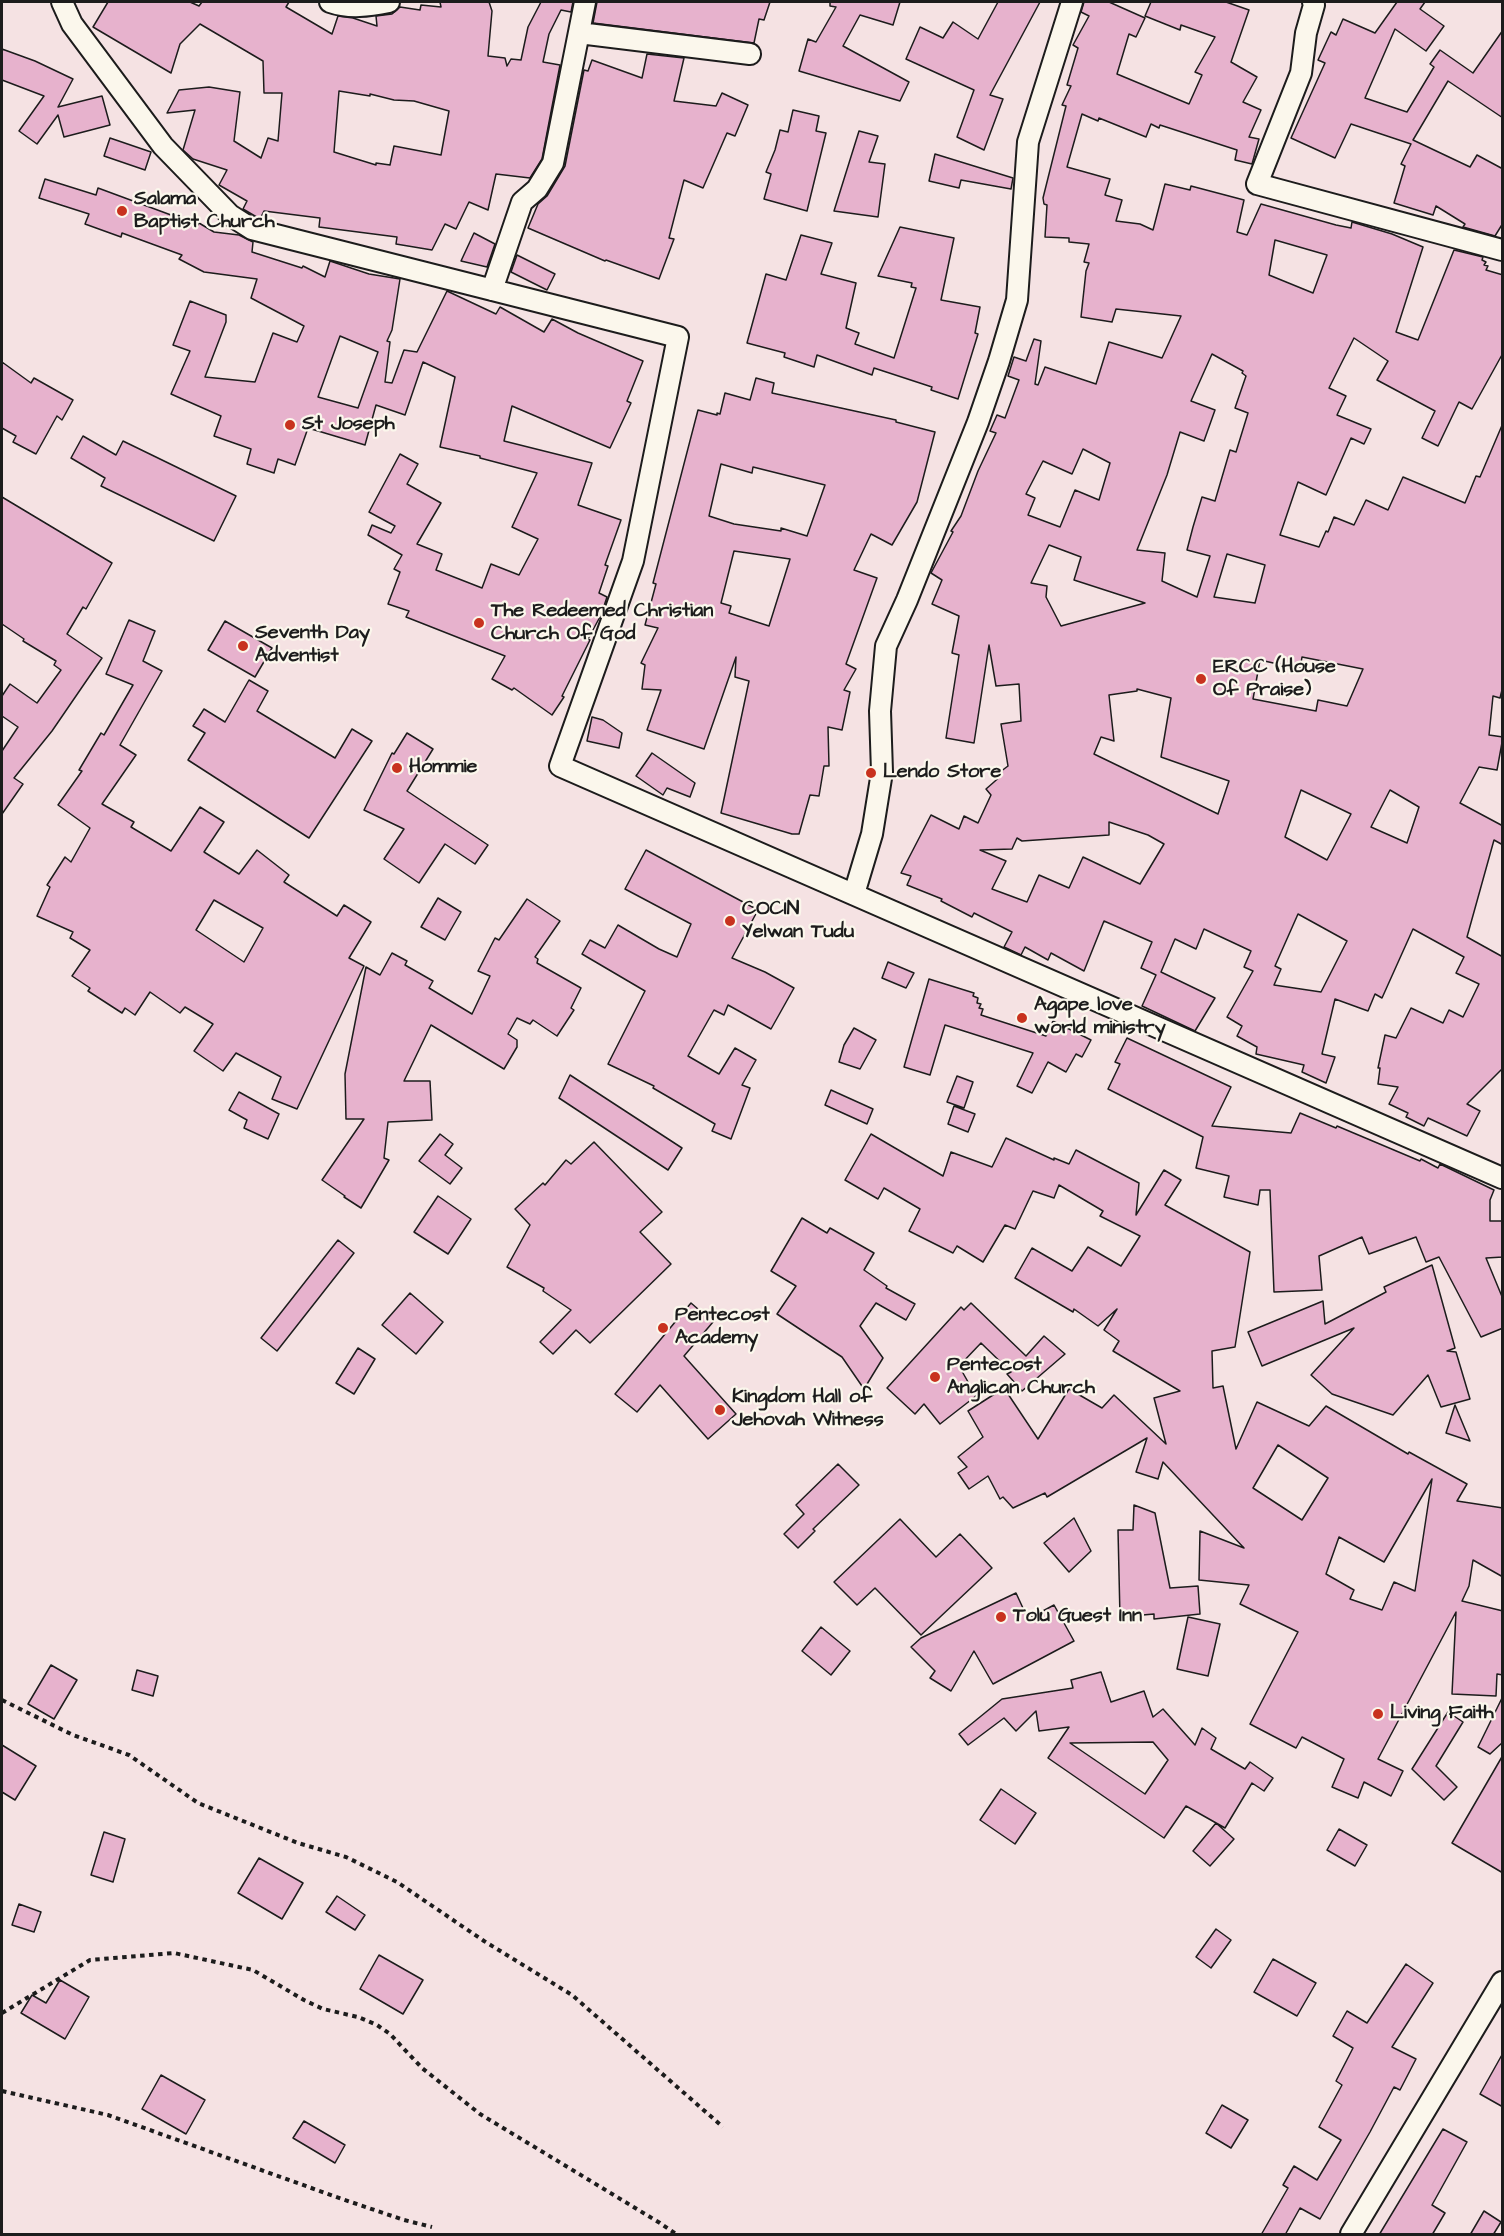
<!DOCTYPE html>
<html>
<head>
<meta charset="utf-8">
<style>
  body { margin:0 }
  #map { position:relative; width:1504px; height:2236px; overflow:hidden; background:#f5e2e3; font-family:"Architects Daughter",sans-serif }
  canvas { display:block }
  .frame { position:absolute; inset:0; border:3px solid #1c1c1c; pointer-events:none }
</style>
</head>
<body>
<div id="map">
<canvas width="1504" height="2236"></canvas>
<div class="frame"></div>
</div>
<script>
const context = document.querySelector('canvas').getContext('2d');
context.lineJoin = 'round';
function paint(path, color) { context.fillStyle = color; context.fill(path, 'evenodd'); }
function strokePath(path, color, width, dash) { context.strokeStyle = color; context.lineWidth = width; context.lineCap = dash ? 'butt' : 'round'; context.setLineDash(dash || []); context.stroke(path); }
function label(font, color, halo, rows, align = 'center') {
  context.font = font + ' "Architects Daughter",sans-serif'; context.lineWidth = 4.5; context.setLineDash([]); context.textBaseline = 'middle'; context.strokeStyle = halo; context.fillStyle = color; for (const [text, x, y, turn = 0] of rows) {
    context.save(); context.translate(x, y); context.rotate((+turn || 0) * Math.PI / 180); context.textAlign = isNaN(turn) ? turn : align; if (halo) context.strokeText(text, 0, 0); context.fillText(text, 0, 0); context.restore();
  }
}
const building = new Path2D(`
  M 108,2 L 190,2 L 199,6 L 202,2 L 289,2 L 286,7 L 332,34 L 338,16 L 353,18 L 377,26 L 376,16 L 392,14 L 400,7 L 420,10 L 421,5 L 441,7 L 440,2 L 489,2 L 492,11 L 488,56 L 505,58 L 507,66 L 511,59 L 521,60 L 528,27 L 541,2 L 573,2 L 571,12 L 561,10 L 549,34 L 543,62 L 560,65 L 542,159 L 530,178 L 496,174 L 488,210 L 469,202 L 456,229 L 445,224 L 432,250 L 396,244 L 397,237 L 319,227 L 320,218 L 264,211 L 260,219 L 243,209 L 247,201 L 219,185 L 227,170 L 193,159 L 183,150 L 195,110 L 167,113 L 179,90 L 209,87 L 240,92 L 234,141 L 261,158 L 268,138 L 278,141 L 282,93 L 264,93 L 263,61 L 200,24 L 180,44 L 171,73 L 93,27 ZM 339,91 L 370,96 L 370,94 L 394,100 L 414,101 L 449,111 L 441,155 L 394,146 L 390,165 L 376,163 L 376,165 L 334,152 Z
  M 597,2 L 770,2 L 764,20 L 759,19 L 754,43 L 593,23 Z
  M 830,2 L 900,2 L 893,25 L 860,15 L 843,46 L 909,82 L 900,101 L 799,71 L 808,39 L 816,42 L 836,7 L 830,6 Z
  M 998,2 L 1040,2 L 990,95 L 1003,99 L 984,150 L 957,137 L 974,90 L 906,59 L 920,27 L 943,38 L 953,22 L 978,39 Z
  M 1084,2 L 1109,2 L 1145,18 L 1136,37 L 1129,34 L 1117,74 L 1189,104 L 1202,75 L 1195,72 L 1215,37 L 1181,25 L 1180,30 L 1145,16 L 1151,2 L 1226,2 L 1249,10 L 1231,62 L 1257,77 L 1243,102 L 1261,110 L 1249,137 L 1259,139 L 1252,164 L 1235,160 L 1237,150 L 1160,125 L 1159,128 L 1151,124 L 1146,137 L 1099,118 L 1098,121 L 1082,114 L 1067,167 L 1110,179 L 1105,195 L 1122,200 L 1116,221 L 1140,224 L 1153,230 L 1165,184 L 1190,190 L 1191,186 L 1244,200 L 1237,232 L 1247,235 L 1261,204 L 1336,225 L 1351,228 L 1352,222 L 1392,234 L 1423,247 L 1396,332 L 1418,340 L 1454,250 L 1483,257 L 1482,260 L 1486,262 L 1484,265 L 1488,266 L 1486,270 L 1503,275 L 1503,353 L 1472,409 L 1459,402 L 1438,446 L 1422,438 L 1435,411 L 1377,380 L 1388,361 L 1354,338 L 1329,388 L 1346,396 L 1337,415 L 1371,429 L 1364,444 L 1351,438 L 1326,495 L 1298,482 L 1280,535 L 1319,547 L 1326,531 L 1328,532 L 1334,517 L 1354,525 L 1366,500 L 1388,510 L 1403,477 L 1465,503 L 1476,476 L 1480,477 L 1503,423 L 1503,686 L 1500,698 L 1493,696 L 1489,735 L 1503,737 L 1497,770 L 1479,767 L 1460,803 L 1503,826 L 1503,845 L 1494,840 L 1467,937 L 1503,957 L 1503,1068 L 1467,1104 L 1480,1111 L 1467,1136 L 1428,1118 L 1424,1126 L 1406,1117 L 1408,1113 L 1389,1104 L 1398,1087 L 1378,1084 L 1380,1068 L 1378,1068 L 1385,1035 L 1396,1038 L 1411,1008 L 1443,1023 L 1449,1010 L 1463,1017 L 1479,984 L 1456,973 L 1464,957 L 1413,929 L 1382,998 L 1375,994 L 1368,1011 L 1335,999 L 1322,1054 L 1335,1057 L 1326,1083 L 1302,1072 L 1304,1065 L 1256,1054 L 1257,1047 L 1237,1036 L 1242,1026 L 1227,1017 L 1253,971 L 1244,967 L 1251,951 L 1204,929 L 1196,949 L 1175,939 L 1161,972 L 1215,998 L 1195,1031 L 1142,1006 L 1156,975 L 1141,968 L 1152,942 L 1104,921 L 1084,971 L 1051,953 L 1048,960 L 1025,947 L 1021,955 L 1004,947 L 1012,932 L 974,913 L 972,917 L 941,901 L 942,899 L 907,885 L 911,876 L 901,873 L 931,815 L 959,829 L 964,816 L 978,823 L 991,795 L 986,789 L 1002,775 L 1000,772 L 1008,766 L 1001,724 L 1021,721 L 1019,684 L 996,686 L 989,645 L 974,743 L 946,738 L 959,655 L 952,653 L 959,616 L 932,604 L 942,580 L 931,573 L 953,532 L 951,531 L 961,516 L 978,471 L 996,433 L 990,431 L 997,415 L 1005,418 L 1019,380 L 1008,376 L 1014,357 L 1026,361 L 1034,339 L 1041,341 L 1035,384 L 1038,385 L 1045,367 L 1096,384 L 1109,342 L 1162,358 L 1181,316 L 1116,309 L 1112,322 L 1081,317 L 1086,271 L 1089,263 L 1084,262 L 1089,244 L 1069,242 L 1069,238 L 1045,237 L 1047,205 L 1044,204 L 1043,198 L 1066,106 L 1062,105 L 1071,86 L 1067,85 L 1078,48 L 1073,45 L 1089,16 L 1081,12 ZM 1275,240 L 1327,255 L 1313,293 L 1269,275 ZM 1212,354 L 1243,371 L 1242,373 L 1246,376 L 1235,408 L 1248,413 L 1236,452 L 1230,450 L 1215,501 L 1202,497 L 1193,527 L 1187,550 L 1210,556 L 1197,597 L 1162,581 L 1165,553 L 1137,550 L 1167,475 L 1180,432 L 1204,441 L 1215,410 L 1191,401 ZM 1083,449 L 1110,463 L 1099,500 L 1075,490 L 1060,527 L 1028,515 L 1035,498 L 1026,494 L 1043,461 L 1072,474 ZM 1049,545 L 1081,557 L 1074,580 L 1145,603 L 1061,626 L 1046,597 L 1047,586 L 1031,583 ZM 1227,554 L 1265,565 L 1255,603 L 1214,597 ZM 1302,657 L 1363,669 L 1347,706 L 1318,700 L 1316,711 L 1253,699 L 1260,660 L 1300,669 ZM 1137,689 L 1171,698 L 1161,757 L 1229,781 L 1218,814 L 1094,754 L 1101,737 L 1114,741 L 1109,695 L 1137,691 ZM 1301,790 L 1351,814 L 1327,860 L 1285,837 ZM 1390,790 L 1419,807 L 1407,843 L 1371,827 ZM 1109,822 L 1148,835 L 1164,844 L 1140,884 L 1083,857 L 1069,888 L 1039,875 L 1027,902 L 992,889 L 1006,861 L 980,850 L 1012,849 L 1017,838 L 1022,841 L 1109,835 ZM 1298,914 L 1347,941 L 1321,992 L 1274,985 L 1281,969 L 1275,966 Z
  M 1397,2 L 1425,2 L 1420,9 L 1444,26 L 1426,51 L 1395,29 L 1365,98 L 1407,112 L 1434,67 L 1430,64 L 1440,50 L 1473,73 L 1503,30 L 1503,118 L 1448,81 L 1413,140 L 1470,167 L 1477,155 L 1503,169 L 1503,223 L 1495,236 L 1463,227 L 1465,224 L 1436,206 L 1433,215 L 1394,203 L 1405,166 L 1401,164 L 1411,144 L 1351,124 L 1335,158 L 1291,138 L 1325,63 L 1318,60 L 1331,32 L 1336,35 L 1343,19 L 1375,33 Z
  M 2,49 L 35,61 L 73,79 L 58,107 L 102,96 L 110,125 L 64,137 L 58,115 L 37,144 L 19,131 L 44,96 L 2,80 Z
  M 647,54 L 684,58 L 674,101 L 716,106 L 722,93 L 748,105 L 735,136 L 727,133 L 703,188 L 684,180 L 669,238 L 674,239 L 659,279 L 606,260 L 605,261 L 528,228 L 538,204 L 547,196 L 565,166 L 584,70 L 588,71 L 592,60 L 642,78 Z
  M 793,110 L 819,116 L 816,131 L 826,133 L 807,211 L 764,199 L 771,174 L 766,172 L 775,150 L 780,130 L 788,132 Z
  M 859,131 L 878,136 L 869,162 L 885,164 L 878,217 L 834,211 Z
  M 110,138 L 151,152 L 145,170 L 104,156 Z
  M 935,154 L 1013,178 L 1011,189 L 961,180 L 959,188 L 929,181 Z
  M 45,179 L 96,195 L 98,188 L 198,225 L 199,223 L 214,232 L 239,235 L 253,242 L 252,252 L 302,268 L 303,266 L 325,277 L 330,261 L 369,274 L 400,279 L 392,330 L 387,341 L 390,342 L 385,382 L 392,383 L 404,350 L 417,352 L 447,291 L 496,314 L 500,307 L 544,332 L 552,319 L 578,333 L 643,361 L 627,401 L 631,403 L 610,448 L 512,406 L 504,441 L 592,463 L 578,505 L 621,520 L 605,565 L 608,566 L 599,593 L 607,597 L 601,615 L 588,639 L 590,640 L 562,696 L 564,697 L 552,715 L 514,688 L 512,690 L 492,679 L 505,656 L 406,617 L 409,611 L 388,604 L 400,572 L 394,569 L 402,555 L 368,535 L 372,525 L 391,533 L 395,526 L 369,512 L 400,454 L 418,464 L 407,484 L 441,503 L 417,544 L 442,554 L 436,570 L 482,588 L 491,564 L 519,575 L 538,539 L 512,527 L 537,473 L 480,458 L 480,456 L 440,447 L 455,377 L 423,362 L 405,415 L 376,405 L 365,445 L 308,428 L 295,465 L 278,459 L 274,473 L 247,464 L 251,449 L 214,436 L 221,416 L 171,394 L 190,351 L 173,345 L 190,301 L 226,315 L 226,322 L 205,377 L 255,382 L 273,333 L 297,342 L 304,326 L 251,298 L 257,279 L 204,272 L 179,259 L 182,255 L 122,233 L 121,237 L 85,224 L 89,214 L 39,198 ZM 340,336 L 378,352 L 358,408 L 318,397 Z
  M 900,227 L 954,238 L 941,300 L 980,307 L 975,333 L 978,334 L 958,399 L 931,390 L 932,387 L 874,368 L 872,375 L 817,355 L 814,367 L 784,357 L 785,353 L 747,343 L 766,274 L 786,280 L 801,235 L 832,243 L 821,274 L 856,283 L 846,328 L 859,333 L 855,344 L 894,358 L 916,288 L 911,287 L 912,283 L 878,276 Z
  M 474,233 L 495,244 L 487,267 L 461,261 Z
  M 517,255 L 555,274 L 547,290 L 511,272 Z
  M 2,362 L 31,383 L 34,378 L 73,400 L 62,420 L 57,416 L 36,454 L 13,442 L 16,436 L 2,428 Z
  M 756,378 L 774,383 L 772,393 L 896,420 L 896,422 L 935,432 L 917,502 L 892,545 L 871,534 L 854,570 L 877,578 L 846,664 L 856,669 L 844,690 L 850,692 L 842,730 L 828,727 L 829,766 L 824,766 L 819,796 L 810,795 L 799,834 L 792,834 L 721,813 L 749,681 L 735,677 L 736,657 L 704,749 L 647,730 L 661,690 L 642,689 L 645,665 L 641,663 L 658,628 L 645,625 L 656,584 L 653,583 L 698,410 L 717,415 L 717,413 L 720,414 L 725,393 L 750,400 ZM 721,464 L 752,473 L 753,467 L 825,485 L 807,536 L 781,528 L 781,531 L 734,524 L 709,516 ZM 734,551 L 790,559 L 769,626 L 729,613 L 731,606 L 721,603 Z
  M 83,436 L 116,455 L 123,441 L 236,496 L 214,541 L 101,486 L 105,478 L 71,458 Z
  M 2,497 L 112,563 L 86,609 L 83,607 L 67,634 L 102,658 L 52,731 L 14,778 L 23,784 L 2,814 L 2,751 L 18,727 L 2,716 L 2,696 L 10,684 L 37,703 L 61,670 L 54,665 L 56,661 L 23,641 L 24,639 L 2,624 Z
  M 129,620 L 155,631 L 143,661 L 162,671 L 120,745 L 136,755 L 102,804 L 134,822 L 131,827 L 171,851 L 200,807 L 224,822 L 204,852 L 239,874 L 257,850 L 289,875 L 284,882 L 337,916 L 344,905 L 371,922 L 349,958 L 364,966 L 297,1109 L 272,1099 L 281,1077 L 236,1053 L 223,1071 L 194,1051 L 213,1024 L 185,1007 L 180,1013 L 150,992 L 135,1015 L 125,1008 L 122,1013 L 88,991 L 90,988 L 72,976 L 90,950 L 70,938 L 73,932 L 37,916 L 50,887 L 47,885 L 65,857 L 71,862 L 90,828 L 58,805 L 82,771 L 79,770 L 101,733 L 104,735 L 133,685 L 106,674 ZM 214,900 L 263,928 L 244,962 L 196,930 Z
  M 225,621 L 272,648 L 255,677 L 208,650 Z
  M 249,680 L 268,691 L 257,711 L 335,758 L 352,729 L 372,741 L 309,838 L 188,760 L 205,733 L 193,726 L 204,709 L 225,722 Z
  M 592,717 L 603,720 L 622,733 L 619,748 L 587,741 Z
  M 407,733 L 433,749 L 407,791 L 488,845 L 475,864 L 445,844 L 419,883 L 384,859 L 404,829 L 364,810 L 392,753 L 394,754 Z
  M 652,753 L 695,783 L 690,797 L 667,788 L 663,795 L 636,776 Z
  M 646,850 L 758,910 L 732,958 L 765,972 L 794,988 L 771,1029 L 728,1005 L 724,1015 L 714,1010 L 688,1056 L 719,1074 L 735,1048 L 756,1060 L 742,1085 L 750,1088 L 731,1139 L 712,1131 L 715,1124 L 653,1088 L 654,1086 L 608,1064 L 645,991 L 582,954 L 590,940 L 605,948 L 618,925 L 659,949 L 677,957 L 691,924 L 625,889 Z
  M 438,898 L 461,912 L 445,940 L 421,927 Z
  M 527,899 L 560,921 L 535,957 L 538,959 L 537,963 L 581,988 L 571,1008 L 574,1010 L 557,1036 L 533,1020 L 530,1024 L 517,1018 L 508,1034 L 517,1040 L 517,1047 L 504,1069 L 431,1025 L 404,1081 L 430,1081 L 432,1120 L 388,1122 L 384,1158 L 389,1160 L 361,1208 L 344,1197 L 345,1196 L 322,1180 L 364,1119 L 346,1119 L 345,1074 L 366,967 L 380,975 L 392,953 L 407,961 L 405,965 L 433,981 L 429,988 L 472,1014 L 490,976 L 478,971 L 495,938 L 499,940 Z
  M 888,962 L 914,973 L 906,988 L 882,978 Z
  M 929,979 L 974,993 L 973,996 L 978,998 L 977,1003 L 981,1004 L 979,1008 L 983,1009 L 981,1015 L 1046,1036 L 1053,1021 L 1091,1040 L 1082,1057 L 1076,1054 L 1066,1072 L 1048,1062 L 1032,1093 L 1017,1086 L 1033,1053 L 945,1025 L 930,1075 L 904,1067 Z
  M 854,1028 L 876,1040 L 860,1069 L 839,1062 L 844,1045 Z
  M 1127,1038 L 1231,1087 L 1212,1126 L 1291,1133 L 1300,1113 L 1336,1128 L 1337,1126 L 1420,1161 L 1421,1159 L 1438,1168 L 1440,1164 L 1494,1190 L 1490,1200 L 1490,1221 L 1503,1221 L 1503,1257 L 1486,1258 L 1503,1299 L 1503,1328 L 1481,1337 L 1439,1257 L 1426,1262 L 1416,1237 L 1369,1254 L 1362,1237 L 1319,1256 L 1322,1290 L 1274,1292 L 1270,1190 L 1260,1190 L 1258,1205 L 1224,1197 L 1229,1176 L 1196,1168 L 1203,1137 L 1108,1089 L 1120,1064 L 1115,1062 Z
  M 570,1075 L 682,1148 L 668,1170 L 559,1098 Z
  M 957,1076 L 973,1082 L 964,1108 L 947,1102 Z
  M 831,1090 L 873,1109 L 867,1124 L 825,1105 Z
  M 239,1092 L 279,1114 L 268,1139 L 244,1128 L 247,1120 L 229,1110 Z
  M 954,1106 L 975,1114 L 968,1132 L 948,1124 Z
  M 440,1134 L 453,1144 L 445,1155 L 462,1168 L 450,1184 L 419,1161 Z
  M 871,1134 L 943,1176 L 951,1152 L 992,1167 L 1006,1138 L 1054,1160 L 1054,1158 L 1069,1164 L 1076,1150 L 1139,1183 L 1136,1215 L 1164,1170 L 1181,1180 L 1165,1205 L 1250,1252 L 1235,1347 L 1212,1351 L 1213,1388 L 1223,1386 L 1236,1449 L 1257,1402 L 1309,1426 L 1326,1406 L 1408,1454 L 1409,1452 L 1467,1484 L 1457,1501 L 1503,1508 L 1503,1577 L 1473,1560 L 1469,1586 L 1462,1601 L 1503,1611 L 1503,1675 L 1497,1674 L 1496,1696 L 1452,1694 L 1456,1612 L 1378,1759 L 1403,1771 L 1391,1796 L 1364,1782 L 1358,1798 L 1332,1787 L 1344,1759 L 1302,1737 L 1296,1748 L 1250,1724 L 1298,1632 L 1240,1604 L 1249,1585 L 1199,1580 L 1200,1531 L 1244,1548 L 1163,1462 L 1158,1479 L 1136,1472 L 1147,1438 L 1047,1497 L 1045,1493 L 1013,1508 L 1003,1497 L 1000,1499 L 988,1476 L 969,1489 L 958,1473 L 967,1467 L 958,1457 L 983,1437 L 968,1411 L 1004,1388 L 1038,1439 L 1069,1389 L 1102,1408 L 1114,1395 L 1166,1444 L 1154,1398 L 1180,1391 L 1113,1351 L 1119,1341 L 1104,1330 L 1117,1309 L 1098,1326 L 1074,1309 L 1073,1312 L 1015,1278 L 1032,1248 L 1072,1271 L 1088,1247 L 1121,1266 L 1140,1236 L 1100,1216 L 1103,1211 L 1059,1185 L 1054,1198 L 1033,1191 L 1015,1229 L 1005,1225 L 983,1262 L 957,1246 L 953,1253 L 909,1231 L 920,1209 L 884,1188 L 878,1199 L 845,1180 ZM 1278,1445 L 1328,1478 L 1302,1520 L 1253,1488 ZM 1432,1479 L 1415,1591 L 1394,1582 L 1382,1610 L 1350,1599 L 1354,1590 L 1326,1574 L 1339,1537 L 1384,1562 Z
  M 594,1142 L 662,1212 L 640,1232 L 671,1264 L 590,1343 L 576,1330 L 553,1354 L 540,1342 L 571,1310 L 543,1291 L 544,1288 L 507,1267 L 530,1225 L 515,1209 L 543,1183 L 545,1185 L 566,1160 L 571,1164 Z
  M 438,1196 L 471,1219 L 448,1254 L 414,1232 Z
  M 802,1218 L 827,1233 L 830,1228 L 874,1253 L 864,1270 L 887,1286 L 886,1288 L 915,1304 L 906,1320 L 876,1303 L 860,1326 L 883,1358 L 864,1389 L 842,1357 L 777,1314 L 796,1286 L 771,1271 Z
  M 338,1240 L 354,1253 L 277,1351 L 261,1338 Z
  M 1432,1265 L 1455,1348 L 1447,1351 L 1456,1352 L 1470,1399 L 1441,1407 L 1428,1375 L 1393,1415 L 1332,1394 L 1311,1375 L 1354,1328 L 1262,1366 L 1248,1332 L 1323,1301 L 1325,1324 L 1386,1292 L 1384,1287 Z
  M 410,1293 L 443,1322 L 416,1354 L 382,1325 Z
  M 691,1303 L 713,1322 L 684,1356 L 736,1414 L 708,1439 L 660,1385 L 637,1412 L 615,1394 Z
  M 971,1303 L 1026,1356 L 1044,1336 L 1065,1354 L 1022,1391 L 1007,1374 L 1011,1372 L 981,1343 L 959,1366 L 976,1396 L 940,1424 L 924,1404 L 915,1414 L 887,1388 L 961,1307 L 964,1310 Z
  M 358,1348 L 375,1359 L 354,1394 L 336,1383 Z
  M 1455,1405 L 1470,1441 L 1446,1433 Z
  M 838,1464 L 859,1485 L 813,1529 L 815,1531 L 798,1548 L 784,1534 L 804,1514 L 796,1505 Z
  M 1134,1505 L 1155,1513 L 1170,1588 L 1198,1586 L 1200,1614 L 1154,1619 L 1154,1614 L 1120,1617 L 1118,1530 L 1133,1530 Z
  M 1074,1518 L 1091,1551 L 1069,1572 L 1044,1543 Z
  M 900,1519 L 936,1557 L 960,1534 L 992,1568 L 921,1635 L 875,1588 L 857,1605 L 834,1582 Z
  M 1016,1593 L 1028,1619 L 1054,1605 L 1074,1641 L 993,1684 L 974,1651 L 951,1691 L 930,1678 L 935,1671 L 911,1647 L 921,1638 Z
  M 1188,1617 L 1220,1624 L 1208,1676 L 1177,1669 Z
  M 821,1627 L 850,1651 L 831,1675 L 802,1651 Z
  M 51,1665 L 77,1680 L 54,1719 L 28,1704 Z
  M 137,1670 L 158,1676 L 153,1696 L 132,1690 Z
  M 1101,1672 L 1111,1702 L 1144,1691 L 1153,1717 L 1163,1709 L 1195,1745 L 1202,1728 L 1216,1738 L 1211,1749 L 1245,1769 L 1250,1762 L 1273,1778 L 1264,1791 L 1252,1783 L 1225,1828 L 1186,1806 L 1164,1838 L 1048,1758 L 1069,1727 L 1039,1731 L 1036,1711 L 1016,1731 L 1004,1718 L 968,1745 L 959,1734 L 1002,1699 L 1073,1688 L 1071,1680 ZM 1153,1742 L 1168,1760 L 1145,1794 L 1070,1743 Z
  M 1503,1696 L 1503,1742 L 1490,1754 L 1478,1747 Z
  M 1448,1712 L 1463,1722 L 1436,1766 L 1457,1787 L 1444,1800 L 1412,1769 Z
  M 2,1745 L 36,1766 L 15,1800 L 2,1792 Z
  M 1503,1755 L 1503,1873 L 1452,1843 Z
  M 1001,1789 L 1036,1813 L 1015,1844 L 980,1820 Z
  M 1216,1823 L 1234,1839 L 1210,1866 L 1193,1851 Z
  M 1339,1829 L 1367,1845 L 1355,1866 L 1327,1850 Z
  M 104,1832 L 125,1839 L 113,1882 L 91,1875 Z
  M 259,1858 L 303,1883 L 282,1919 L 238,1893 Z
  M 337,1896 L 365,1915 L 355,1930 L 326,1912 Z
  M 19,1904 L 41,1912 L 34,1932 L 12,1925 Z
  M 1216,1929 L 1231,1940 L 1211,1968 L 1196,1957 Z
  M 379,1955 L 423,1980 L 403,2014 L 360,1989 Z
  M 1273,1959 L 1316,1983 L 1297,2016 L 1254,1992 Z
  M 1406,1964 L 1433,1983 L 1392,2047 L 1416,2059 L 1400,2090 L 1394,2087 L 1370,2132 L 1320,2219 L 1300,2208 L 1285,2235 L 1261,2235 L 1288,2188 L 1283,2185 L 1294,2166 L 1317,2180 L 1341,2140 L 1319,2127 L 1342,2085 L 1336,2081 L 1353,2048 L 1333,2036 L 1347,2011 L 1367,2023 Z
  M 60,1980 L 89,1997 L 65,2039 L 21,2013 L 32,1995 L 46,2003 Z
  M 1503,2053 L 1503,2107 L 1480,2094 Z
  M 161,2075 L 205,2100 L 186,2134 L 142,2109 Z
  M 1222,2105 L 1248,2120 L 1231,2148 L 1206,2133 Z
  M 304,2121 L 345,2145 L 335,2163 L 293,2138 Z
  M 1443,2129 L 1467,2142 L 1432,2205 L 1445,2213 L 1432,2235 L 1379,2235 Z
  M 1484,2211 L 1501,2222 L 1493,2235 L 1470,2235 Z`);
paint(building, '#e7b2cd');
strokePath(building, '#1c1c1c', 1.5);
const minor = new Path2D(`
  M 62,2 L 72,24 L 163,146 L 230,215 L 252,229 L 678,337 L 633,561 L 560,766 L 1502,1178
  M 330,2 C 350,9 369,6 389,2
  M 1313,2 L 1314,5 L 1306,33 L 1301,73 L 1257,184 L 1502,250
  M 579,33 L 750,54
  M 492,290 L 522,202 L 537,189 L 553,163 L 585,2
  M 854,894 L 872,834 L 882,772 L 880,711 L 886,646 L 907,600 L 978,422 L 999,361 L 1017,300 L 1028,142 L 1072,2
  M 1351,2234 L 1502,1982`);
strokePath(minor, '#1c1c1c', 24);
strokePath(new Path2D(`
  M 2,1700 L 73,1735 L 129,1755 L 198,1803 L 298,1843 L 346,1857 L 397,1882 L 484,1941 L 572,1995 L 723,2127
  M 2,2013 L 90,1960 L 174,1953 L 253,1970 L 304,2000 L 323,2009 L 358,2017 L 377,2025 L 390,2034 L 422,2068 L 480,2114 L 660,2223 L 676,2234
  M 2,2091 L 108,2115 L 342,2199 L 404,2220 L 432,2227`), '#1c1c1c', 4, [4.5, 4.5]);
strokePath(minor, '#fbf7ec', 20);
for (const [x, y, r, color] of [
  [122,211,6,"#c8321e"],
  [290,425,6,"#c8321e"],
  [479,623,6,"#c8321e"],
  [243,646,6,"#c8321e"],
  [1201,679,6,"#c8321e"],
  [397,768,6,"#c8321e"],
  [871,773,6,"#c8321e"],
  [730,921,6,"#c8321e"],
  [1022,1018,6,"#c8321e"],
  [663,1328,6,"#c8321e"],
  [935,1377,6,"#c8321e"],
  [720,1410,6,"#c8321e"],
  [1001,1617,6,"#c8321e"],
  [1378,1714,6,"#c8321e"]
]) { const dot = new Path2D(); dot.arc(x, y, r, 0, 2 * Math.PI); context.fillStyle = color; context.fill(dot); strokePath(dot, '#fbf7ec', 2); }
label('bold 20px', '#1c1c1c', '#fbf7ec', [
  ["Salama",134,200],
  ["Baptist Church",134,223],
  ["St Joseph",302,425],
  ["The Redeemed Christian",491,612],
  ["Church Of God",491,635],
  ["Seventh Day",255,634],
  ["Adventist",255,657],
  ["ERCC (House",1213,668],
  ["Of Praise)",1213,691],
  ["Hommie",409,768],
  ["Lendo Store",883,773],
  ["COCIN",742,910],
  ["Yelwan Tudu",742,933],
  ["Agape love",1034,1006],
  ["world ministry",1034,1029],
  ["Pentecost",675,1316],
  ["Academy",675,1339],
  ["Pentecost",947,1366],
  ["Anglican Church",947,1389],
  ["Kingdom Hall of",732,1398],
  ["Jehovah Witness",732,1421],
  ["Tolu Guest Inn",1013,1617],
  ["Living Faith",1390,1714]
], 'left');
</script>
</body>
</html>
